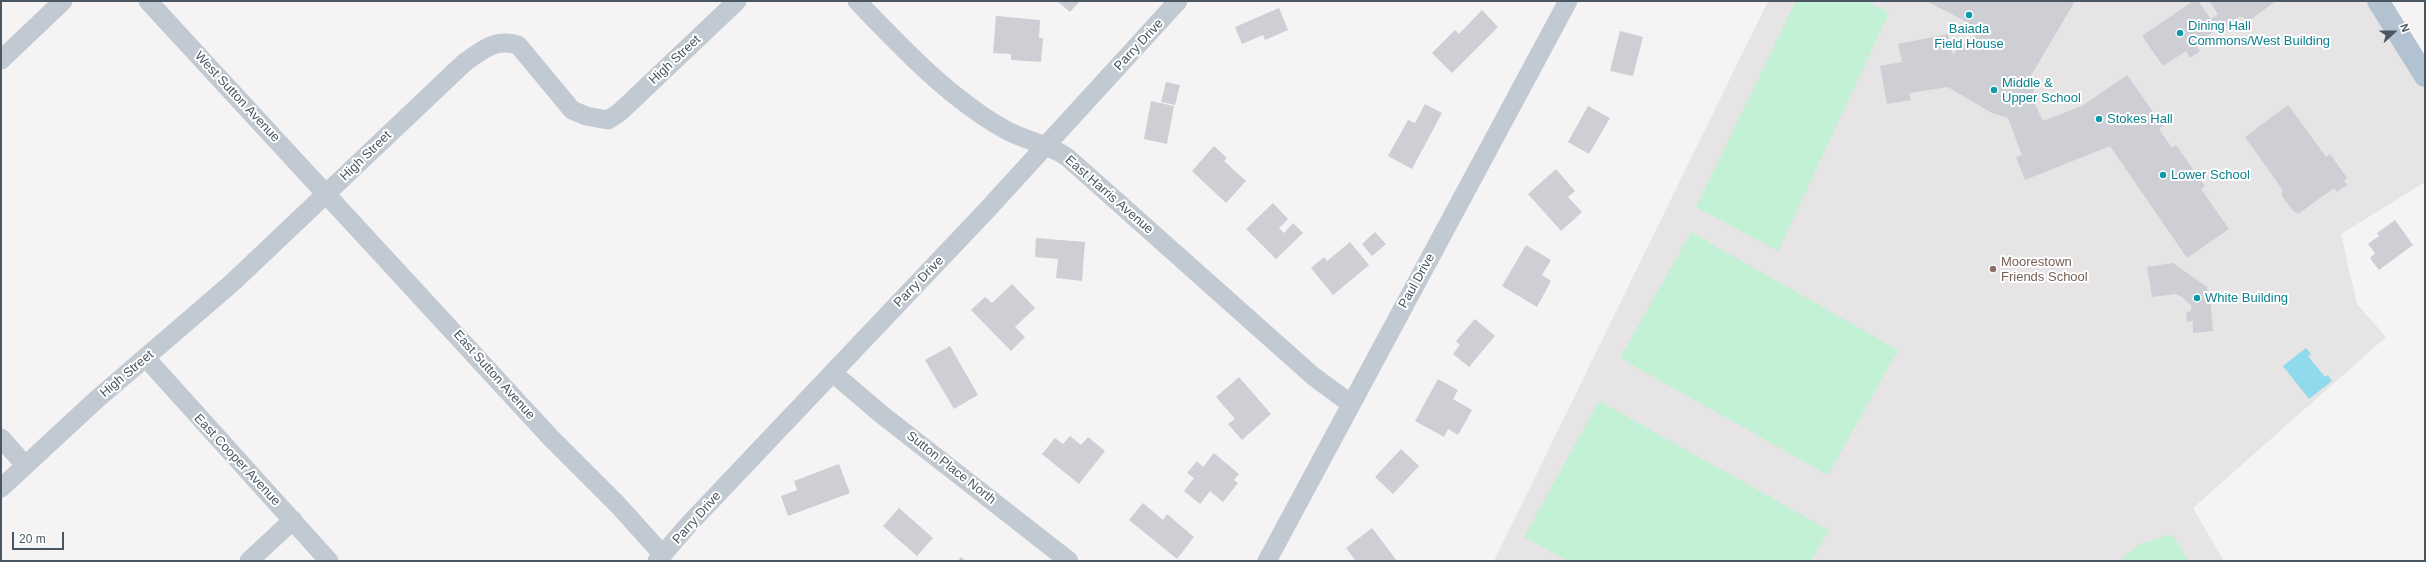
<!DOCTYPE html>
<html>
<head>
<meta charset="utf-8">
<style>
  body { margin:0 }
  #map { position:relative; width:2426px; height:562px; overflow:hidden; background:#f5f3f3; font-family:Arial,sans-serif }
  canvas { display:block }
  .frame { position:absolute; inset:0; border:2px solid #4a5661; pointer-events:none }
  .north { position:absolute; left:2374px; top:12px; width:40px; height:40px; -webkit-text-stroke:3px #fff; paint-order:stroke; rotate:69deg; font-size:11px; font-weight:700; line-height:16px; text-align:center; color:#4a5661 }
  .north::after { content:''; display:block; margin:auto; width:14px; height:18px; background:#4a5661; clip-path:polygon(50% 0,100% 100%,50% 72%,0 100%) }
  .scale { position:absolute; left:12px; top:532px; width:52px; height:18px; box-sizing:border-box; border:2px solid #4a5661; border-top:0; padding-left:5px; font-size:12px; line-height:14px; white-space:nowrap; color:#4a5661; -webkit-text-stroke:3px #fff; paint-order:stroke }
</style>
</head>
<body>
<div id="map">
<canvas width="2426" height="562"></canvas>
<div class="frame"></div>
<div class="north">N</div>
<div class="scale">20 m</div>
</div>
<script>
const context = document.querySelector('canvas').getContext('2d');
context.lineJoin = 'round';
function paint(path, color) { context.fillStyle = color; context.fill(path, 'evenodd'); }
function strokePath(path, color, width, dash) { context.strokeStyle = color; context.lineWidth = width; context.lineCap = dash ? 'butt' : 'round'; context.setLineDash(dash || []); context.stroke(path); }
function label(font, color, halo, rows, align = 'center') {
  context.font = font + ' Arial,sans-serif'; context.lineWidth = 4; context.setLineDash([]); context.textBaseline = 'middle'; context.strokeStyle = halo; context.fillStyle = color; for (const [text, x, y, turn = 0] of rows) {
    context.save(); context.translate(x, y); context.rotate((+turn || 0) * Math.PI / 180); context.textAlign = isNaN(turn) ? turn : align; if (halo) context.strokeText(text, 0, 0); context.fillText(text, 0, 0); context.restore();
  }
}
paint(new Path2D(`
  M 1768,1 L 2378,1 L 2425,76 L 2425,182 L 2341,234 L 2357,304 L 2386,337 L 2193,508 L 2224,561 L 1494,561 Z`), '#e6e4e5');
paint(new Path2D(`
  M 1796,1 L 1866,1 L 1889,13 L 1778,251 L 1696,207 Z
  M 1691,232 L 1898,350 L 1828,475 L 1620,358 Z
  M 1599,401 L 1829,530 L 1811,561 L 1568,561 L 1524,537 Z
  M 2172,534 L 2189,561 L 2119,561 L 2138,545 Z`), '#c3f1d5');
paint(new Path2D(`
  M 2306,348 L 2311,354 L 2308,356 L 2325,377 L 2328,375 L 2332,381 L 2309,399 L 2283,366 Z`), '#90daee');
paint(new Path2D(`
  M 1057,1 L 1080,1 L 1070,12 Z
  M 1926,1 L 2075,1 L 2029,79 L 2037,84 L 2031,96 L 2043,121 L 2082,106 L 2127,75 L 2163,126 L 2159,129 L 2172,148 L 2176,145 L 2205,186 L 2201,189 L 2229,229 L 2187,258 L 2110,146 L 2025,180 L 2016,157 L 2022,155 L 2008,118 L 1992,113 L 1948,87 L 1909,93 L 1911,100 L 1887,104 L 1880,66 L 1902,62 L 1898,44 L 1948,34 L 1952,53 L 1954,54 L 1961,42 L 1969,47 L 1975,35 L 1961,28 L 1965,21 Z
  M 2193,1 L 2198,1 L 2211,19 L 2218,14 L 2209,1 L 2276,1 L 2247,22 L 2243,17 L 2239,17 L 2227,26 L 2220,20 L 2214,24 L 2218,29 L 2195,44 L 2200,51 L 2190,58 L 2186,51 L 2163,66 L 2142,36 Z
  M 1279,8 L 1288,30 L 1265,40 L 1263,35 L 1242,44 L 1235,27 Z
  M 1482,10 L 1498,27 L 1452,73 L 1432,53 L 1455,30 L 1459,34 Z
  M 996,16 L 1040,20 L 1039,38 L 1043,38 L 1041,62 L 1011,60 L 1011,54 L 993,53 Z
  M 1620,31 L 1643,37 L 1633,76 L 1610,71 Z
  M 1166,82 L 1180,85 L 1175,105 L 1161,102 Z
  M 1151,101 L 1174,106 L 1167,144 L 1144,139 Z
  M 1425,104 L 1442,113 L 1412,169 L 1388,156 L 1408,120 L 1415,123 Z
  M 2288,105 L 2326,157 L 2330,154 L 2347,178 L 2344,181 L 2347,185 L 2337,192 L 2334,188 L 2298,214 L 2293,211 L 2282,196 L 2282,189 L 2245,137 Z
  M 1588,106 L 1610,118 L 1589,154 L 1568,142 Z
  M 1214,146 L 1227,158 L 1224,161 L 1246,181 L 1226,203 L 1192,171 Z
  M 1556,169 L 1575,191 L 1568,197 L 1582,212 L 1561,231 L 1528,194 Z
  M 1273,203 L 1288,219 L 1279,228 L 1284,233 L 1293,223 L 1303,233 L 1276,259 L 1246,229 Z
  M 2395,220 L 2413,245 L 2379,270 L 2370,258 L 2375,253 L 2368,244 L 2379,236 L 2377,233 Z
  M 1375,232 L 1386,244 L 1372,256 L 1362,244 Z
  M 1036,238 L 1085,242 L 1082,281 L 1056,278 L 1058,259 L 1035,257 Z
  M 1350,242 L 1369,265 L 1333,295 L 1311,268 L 1324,257 L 1327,261 Z
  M 1526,245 L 1551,260 L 1542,275 L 1551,281 L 1537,307 L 1502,286 Z
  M 2173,263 L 2207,287 L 2208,295 L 2210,295 L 2213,331 L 2193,333 L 2193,321 L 2187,322 L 2186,312 L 2191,311 L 2191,305 L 2182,297 L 2176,294 L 2152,297 L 2147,267 Z
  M 1012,284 L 1035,308 L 1015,327 L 1025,337 L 1011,351 L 971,310 L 985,297 L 992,303 Z
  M 1475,319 L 1495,336 L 1469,367 L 1453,354 L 1460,345 L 1456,341 Z
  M 950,346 L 978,395 L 954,409 L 925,360 Z
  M 1239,377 L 1271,414 L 1242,440 L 1228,424 L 1235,419 L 1216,397 Z
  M 1438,379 L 1458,390 L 1453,399 L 1472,410 L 1458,435 L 1448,429 L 1444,437 L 1415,421 Z
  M 1070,436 L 1081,445 L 1088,437 L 1105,451 L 1079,484 L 1042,454 L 1055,438 L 1063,444 Z
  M 1401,449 L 1419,466 L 1393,494 L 1375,477 Z
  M 1214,453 L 1239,474 L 1234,480 L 1238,483 L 1223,502 L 1210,491 L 1200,504 L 1184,491 L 1194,478 L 1187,473 L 1197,461 L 1203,467 Z
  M 839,464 L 850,493 L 788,516 L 781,496 L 797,490 L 794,481 Z
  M 1143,503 L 1163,520 L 1167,514 L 1194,537 L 1177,559 L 1129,520 Z
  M 899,508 L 933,538 L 917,556 L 883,526 Z
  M 1372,528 L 1397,561 L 1356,561 L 1346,548 Z
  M 961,557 L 966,561 L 958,561 Z`), '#cdcfd5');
strokePath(new Path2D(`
  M 148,1 L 550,437 L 618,505 L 663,555
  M 857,1 C 901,47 950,99 1006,130 C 1026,141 1048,144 1067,157 L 1313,376 L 1351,404
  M 1,60 L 63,1
  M 146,358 L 329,561
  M 833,373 L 881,414 L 1069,561
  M 1,438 L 25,465
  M 1,488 L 96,400 L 232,283 L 464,63 C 482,50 495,38 518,45 L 572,110 L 586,116 L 608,120 L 620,112 L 737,1
  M 249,561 L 293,520
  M 657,561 L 690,523 L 986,211 L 1178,1
  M 1267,561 L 1568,1`), '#c1cad2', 19);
strokePath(new Path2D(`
  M 2378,1 L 2425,76`), '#b3c2d1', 22);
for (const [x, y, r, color] of [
  [1969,15,4,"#0f9aa8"],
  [2180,33,4,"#0f9aa8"],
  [1994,90,4,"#0f9aa8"],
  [2099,119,4,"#0f9aa8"],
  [2163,175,4,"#0f9aa8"],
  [1993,269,4,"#8d6e63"],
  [2197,298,4,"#0f9aa8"]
]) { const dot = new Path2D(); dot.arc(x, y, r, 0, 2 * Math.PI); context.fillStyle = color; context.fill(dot); strokePath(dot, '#fff', 1.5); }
label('13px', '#0d838f', '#fff', [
  ["Dining Hall",2188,26],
  ["Commons/West Building",2188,41],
  ["Baiada",1969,29,"center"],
  ["Field House",1969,44,"center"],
  ["Middle &",2002,83],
  ["Upper School",2002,98],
  ["Stokes Hall",2107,119],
  ["Lower School",2171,175],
  ["White Building",2205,298]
], 'left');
label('13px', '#4a5661', '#fff', [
  ["Parry Drive",1139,45,-47],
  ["High Street",675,60,-43],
  ["West Sutton Avenue",237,97,47],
  ["High Street",366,156,-44],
  ["East Harris Avenue",1109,195,41],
  ["Paul Drive",1417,281,-61],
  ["Parry Drive",919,282,-46],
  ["High Street",127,374,-40],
  ["East Sutton Avenue",494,375,48],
  ["East Cooper Avenue",237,460,47],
  ["Sutton Place North",951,468,38],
  ["Parry Drive",697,518,-48]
]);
label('13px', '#785e54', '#fff', [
  ["Moorestown",2001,262],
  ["Friends School",2001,277]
], 'left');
</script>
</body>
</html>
